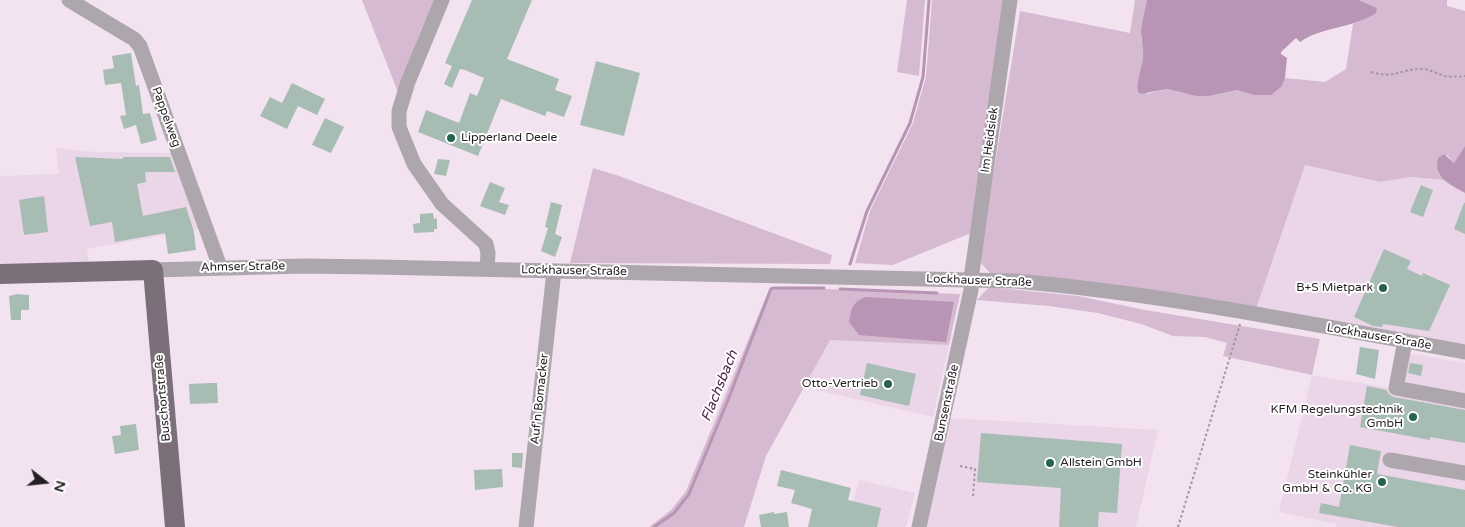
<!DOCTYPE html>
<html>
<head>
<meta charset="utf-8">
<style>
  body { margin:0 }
  #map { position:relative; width:1465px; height:527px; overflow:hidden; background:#f3e3f1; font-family:"Varela Round",sans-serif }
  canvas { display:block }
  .north { position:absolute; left:20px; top:457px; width:50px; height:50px; -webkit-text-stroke:4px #fff; paint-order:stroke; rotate:106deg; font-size:14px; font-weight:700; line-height:20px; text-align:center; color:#231e23 }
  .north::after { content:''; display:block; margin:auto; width:18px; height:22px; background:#231e23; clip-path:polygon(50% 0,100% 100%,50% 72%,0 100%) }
</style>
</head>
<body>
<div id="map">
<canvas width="1465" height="527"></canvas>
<div class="north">N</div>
</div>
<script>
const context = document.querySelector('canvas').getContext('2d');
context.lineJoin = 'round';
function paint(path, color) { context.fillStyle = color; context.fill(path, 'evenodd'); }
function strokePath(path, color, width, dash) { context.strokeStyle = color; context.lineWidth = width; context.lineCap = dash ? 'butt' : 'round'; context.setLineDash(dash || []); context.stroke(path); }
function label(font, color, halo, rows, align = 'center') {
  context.font = font + ' "Varela Round",sans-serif'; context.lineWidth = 4; context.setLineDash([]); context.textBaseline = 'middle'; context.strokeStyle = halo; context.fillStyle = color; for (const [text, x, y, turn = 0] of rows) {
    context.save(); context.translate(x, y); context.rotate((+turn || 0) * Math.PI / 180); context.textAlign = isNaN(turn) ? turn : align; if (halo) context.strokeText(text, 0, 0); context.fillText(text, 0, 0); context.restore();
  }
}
paint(new Path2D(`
  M 56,148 L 96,152 L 175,153 L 203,228 L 87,249 L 89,265 L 0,269 L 0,176 L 59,174 Z
  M 1305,165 L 1380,182 L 1411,177 L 1445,180 L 1465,193 L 1465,345 L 1256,309 Z
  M 830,339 L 949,345 L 933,417 L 803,387 Z
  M 1396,351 L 1465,363 L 1465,527 L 1336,527 L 1336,524 L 1279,512 L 1312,375 L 1390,388 Z
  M 950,418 L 1158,430 L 1136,527 L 924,527 Z
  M 859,480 L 915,493 L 906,527 L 846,527 Z`), '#ebd5e8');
paint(new Path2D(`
  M 362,0 L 435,0 L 420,33 L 399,95 Z
  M 907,0 L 925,0 L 919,76 L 897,72 Z
  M 932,0 L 1004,0 L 971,233 L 893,265 L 855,263 L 870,211 L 913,123 L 926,77 Z
  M 1135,0 L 1147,0 L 1141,30 L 1141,40 L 1144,46 L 1143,59 L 1147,94 L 1167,89 L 1183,93 L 1209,96 L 1237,90 L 1254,95 L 1282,86 L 1285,78 L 1325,82 L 1346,69 L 1353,24 L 1370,17 L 1375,7 L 1359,0 L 1447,0 L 1447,6 L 1465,11 L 1465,146 L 1454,163 L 1447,155 L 1438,173 L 1445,180 L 1411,177 L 1380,182 L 1305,165 L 1256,309 L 1092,282 L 990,273 L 979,261 L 1020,11 L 1130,33 Z
  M 593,168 L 619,176 L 832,255 L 830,264 L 570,263 Z
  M 770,287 L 960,294 L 949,345 L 830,340 L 766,456 L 744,527 L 649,527 L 671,510 L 686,491 Z
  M 989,287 L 1078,296 L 1145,310 L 1320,339 L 1312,375 L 1223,356 L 1227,343 L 1205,337 L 1173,336 L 1141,324 L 1098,313 L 1049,306 L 977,300 Z`), '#d5bad2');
paint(new Path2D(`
  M 1147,0 L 1359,0 L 1375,7 L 1377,9 L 1376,13 C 1352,29 1323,26 1300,42 L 1296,38 L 1281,52 L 1281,54 L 1287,58 L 1285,78 L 1282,86 L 1271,95 L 1254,95 L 1237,90 L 1209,96 L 1197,96 L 1167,89 L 1141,94 L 1138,92 C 1136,81 1142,69 1143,58 C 1144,48 1141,40 1141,31 C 1142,21 1145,10 1147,0 Z
  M 1465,146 L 1465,193 C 1450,184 1433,178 1438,158 L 1444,154 L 1454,163 Z
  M 866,297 L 954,302 L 946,342 L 859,335 L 849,322 C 851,309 853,301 866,297 Z`), '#b894b5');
strokePath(new Path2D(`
  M 850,264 L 867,211 L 910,123 L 923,77 L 929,0
  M 840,289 L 937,293
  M 654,527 L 674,513 L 689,494 L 728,400 L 771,289 L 773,288 L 824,288`), '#b894b5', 3);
paint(new Path2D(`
  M 472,0 L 532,0 L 507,59 L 559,79 L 555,90 L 572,96 L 564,117 L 547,111 L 545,116 L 501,99 L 478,156 L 418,132 L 426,110 L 459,123 L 470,93 L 477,96 L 484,78 L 465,70 L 460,69 L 452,88 L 444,84 L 452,66 L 445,63 Z
  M 131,53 L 136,86 L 139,85 L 143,114 L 150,113 L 157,140 L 141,144 L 136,125 L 124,129 L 120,116 L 126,115 L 121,83 L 105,85 L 103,70 L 114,68 L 112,56 Z
  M 596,61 L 640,73 L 624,136 L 580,125 Z
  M 292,83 L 325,99 L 317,115 L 298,106 L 287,129 L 260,116 L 270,97 L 282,103 Z
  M 325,118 L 344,127 L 331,153 L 312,145 Z
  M 75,157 L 123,159 L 123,157 L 170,157 L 175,172 L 145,172 L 146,182 L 137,184 L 143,216 L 186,207 L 194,232 L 196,250 L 168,254 L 165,233 L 115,242 L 112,222 L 90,226 Z
  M 438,159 L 450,160 L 446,176 L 434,174 Z
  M 490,182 L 505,188 L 499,202 L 509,205 L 505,215 L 480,206 Z
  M 1421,185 L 1433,190 L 1423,217 L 1410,212 Z
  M 44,196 L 48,232 L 24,235 L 19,200 Z
  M 551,202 L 562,205 L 555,234 L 562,237 L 555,257 L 541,251 L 548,228 L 545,227 Z
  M 1464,203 L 1465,203 L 1465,234 L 1454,229 Z
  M 433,213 L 434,219 L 437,218 L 437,229 L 434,229 L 434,232 L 414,233 L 413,224 L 420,223 L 420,214 Z
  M 1384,249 L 1411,261 L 1407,269 L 1422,276 L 1423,273 L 1450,285 L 1429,331 L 1383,324 L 1382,327 L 1373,326 L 1354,317 Z
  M 17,294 L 29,295 L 29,310 L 21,310 L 21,320 L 11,320 L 9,296 Z
  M 1360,347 L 1379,350 L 1375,379 L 1356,374 Z
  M 867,363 L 916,374 L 909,406 L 860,395 Z
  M 1410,363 L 1423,365 L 1421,376 L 1408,373 Z
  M 212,383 L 217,383 L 218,403 L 190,404 L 189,384 Z
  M 1367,386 L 1386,390 L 1390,395 L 1394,397 L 1465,410 L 1465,443 L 1430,437 L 1430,440 L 1360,427 Z
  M 136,424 L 139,450 L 115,454 L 112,436 L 121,435 L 120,426 Z
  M 981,433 L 1122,444 L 1117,513 L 1099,512 L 1098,527 L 1059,527 L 1061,488 L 977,482 Z
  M 1350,445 L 1381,451 L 1377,474 L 1465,490 L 1465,527 L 1398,527 L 1319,513 L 1321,503 L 1339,507 Z
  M 512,453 L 523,453 L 522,468 L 512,467 Z
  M 502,469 L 503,487 L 475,490 L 474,470 Z
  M 781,470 L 851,488 L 848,500 L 881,508 L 877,527 L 808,527 L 812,509 L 791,503 L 795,490 L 777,486 Z
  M 774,512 L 774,514 L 787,512 L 789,527 L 761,527 L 759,515 Z`), '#a7bcb3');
strokePath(new Path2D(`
  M 1371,72 C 1395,79 1400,69 1422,69 C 1430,69 1437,74 1445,76 C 1452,77 1458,77 1465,76
  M 960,466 L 975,469 L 973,497
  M 1178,527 L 1240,324`), '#a196a0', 2, [2.5, 2.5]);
strokePath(new Path2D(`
  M 69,0 L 134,39 L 140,46 L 220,267
  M 442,0 L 408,82 L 399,111 L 399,127 L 414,164 L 442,204 L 486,244 L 488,253 L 487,269
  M 153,270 L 303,266 L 377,267 L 1015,281 C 1166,294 1316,325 1465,352
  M 1405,341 L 1396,388 L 1465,401
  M 1390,460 L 1465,473
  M 526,527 L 554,271
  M 919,527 L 971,290 L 971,279 L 1010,0`), '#ada6ac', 15);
strokePath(new Path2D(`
  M 0,274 L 153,270 L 175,527`), '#7b6f7a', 20);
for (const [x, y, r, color] of [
  [451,138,5,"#266450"],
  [1383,288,5,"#266450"],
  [888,384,5,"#266450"],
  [1413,417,5,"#266450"],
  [1050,463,5,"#266450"],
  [1382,482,5,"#266450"]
]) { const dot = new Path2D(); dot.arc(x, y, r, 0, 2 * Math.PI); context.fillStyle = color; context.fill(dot); strokePath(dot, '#fff', 2); }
label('12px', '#231e23', '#fff', [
  ["Pappelweg",166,117,70],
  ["Im Heidsiek",990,140,-82],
  ["Ahmser Straße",243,267,-1],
  ["Lockhauser Straße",574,271,1],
  ["Lockhauser Straße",979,281,2],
  ["Lockhauser Straße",1379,337,10],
  ["Buschortstraße",163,398,-95],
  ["Auf'n Bomacker",540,399,-84],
  ["Bunsenstraße",947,403,-78]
]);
label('12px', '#231e23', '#fff', [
  ["Lipperland Deele",461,138,"left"],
  ["B+S Mietpark",1373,288],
  ["Otto-Vertrieb",878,384],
  ["KFM Regelungstechnik",1403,410],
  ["GmbH",1403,424],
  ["Allstein GmbH",1060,463,"left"],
  ["Steinkühler",1372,475],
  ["GmbH & Co. KG",1372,489]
], 'right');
label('italic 14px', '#51244f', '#fff', [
  ["Flachsbach",720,386,-68]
]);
</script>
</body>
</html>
